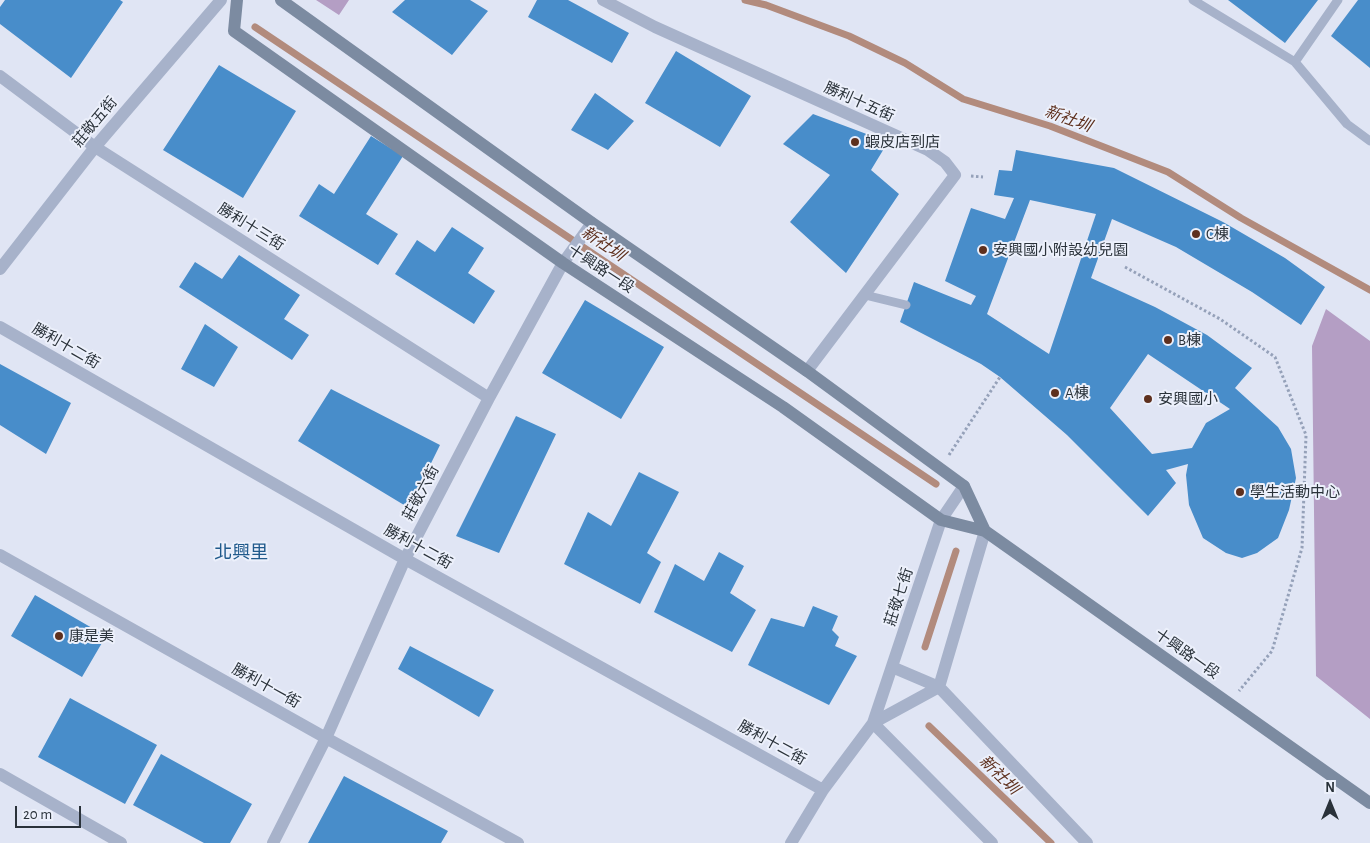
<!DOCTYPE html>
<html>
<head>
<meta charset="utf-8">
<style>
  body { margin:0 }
  #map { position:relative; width:1370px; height:843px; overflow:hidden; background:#e0e5f4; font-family:"Alegreya Sans",sans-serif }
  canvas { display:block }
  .north { position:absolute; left:1305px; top:778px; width:50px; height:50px; -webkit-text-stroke:4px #ecf0fb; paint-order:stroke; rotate:0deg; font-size:14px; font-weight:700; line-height:20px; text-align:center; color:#2a323a }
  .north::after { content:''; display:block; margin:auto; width:18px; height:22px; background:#2a323a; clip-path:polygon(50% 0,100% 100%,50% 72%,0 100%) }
  .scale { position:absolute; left:15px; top:806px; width:66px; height:22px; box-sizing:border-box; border:2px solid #2a323a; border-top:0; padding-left:6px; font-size:15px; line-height:18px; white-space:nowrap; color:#2a323a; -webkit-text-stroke:4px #ecf0fb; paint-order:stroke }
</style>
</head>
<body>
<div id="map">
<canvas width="1370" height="843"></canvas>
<div class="north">N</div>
<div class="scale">20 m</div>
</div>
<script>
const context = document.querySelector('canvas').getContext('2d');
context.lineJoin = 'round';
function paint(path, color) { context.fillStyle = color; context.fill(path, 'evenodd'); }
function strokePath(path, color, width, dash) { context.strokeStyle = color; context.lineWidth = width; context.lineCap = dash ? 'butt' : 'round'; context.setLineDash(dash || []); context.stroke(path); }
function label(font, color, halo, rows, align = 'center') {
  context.font = font + ' "Alegreya Sans","Noto Sans TC",sans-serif'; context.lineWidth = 4; context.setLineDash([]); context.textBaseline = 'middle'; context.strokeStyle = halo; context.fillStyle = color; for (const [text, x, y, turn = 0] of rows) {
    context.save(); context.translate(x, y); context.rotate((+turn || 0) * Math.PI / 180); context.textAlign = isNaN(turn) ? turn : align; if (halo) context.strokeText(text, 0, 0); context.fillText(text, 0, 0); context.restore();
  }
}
paint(new Path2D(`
  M 316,0 L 349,0 L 339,15 Z
  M 1326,309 L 1370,341 L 1370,719 L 1316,676 L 1312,346 Z`), '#b49ec4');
strokePath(new Path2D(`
  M 745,0 L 766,5 L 849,36 L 905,63 L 963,99 L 1050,126 L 1168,172 L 1241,218 L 1370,290
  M 255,27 L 936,484
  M 925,647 L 956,551
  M 929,726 L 1051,843`), '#b28b7d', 7);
paint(new Path2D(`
  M 5,0 L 120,0 L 123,2 L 71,78 L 0,24 L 0,7 Z
  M 405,0 L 470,0 L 488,11 L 452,55 L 392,12 Z
  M 537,0 L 568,0 L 629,33 L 612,63 L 528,17 Z
  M 1228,0 L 1318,0 L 1285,43 Z
  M 1358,0 L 1370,0 L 1370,68 L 1331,36 Z
  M 676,51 L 751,96 L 720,147 L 645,103 Z
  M 219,65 L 296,111 L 243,198 L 163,150 Z
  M 595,93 L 634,121 L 608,150 L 571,130 Z
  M 813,114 L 888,142 L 871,170 L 899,194 L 846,273 L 790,222 L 830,175 L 783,144 Z
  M 371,136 L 403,156 L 366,214 L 398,234 L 378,265 L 299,216 L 319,184 L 334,194 Z
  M 1016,150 L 1114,168 L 1223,222 L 1285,258 L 1325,287 L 1301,325 L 1252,292 L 1176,247 L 1112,219 L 1091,278 L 1155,307 L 1207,335 L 1252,368 L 1235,388 L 1278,427 L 1291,449 L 1296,478 L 1289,510 L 1278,538 L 1257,553 L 1242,558 L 1226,553 L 1203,538 L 1189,505 L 1186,475 L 1188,464 L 1166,470 L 1176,483 L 1148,516 L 1067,435 L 1000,377 L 981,364 L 900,322 L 914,282 L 971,305 L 976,296 L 945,281 L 971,208 L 1005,219 L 1014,198 L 994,195 L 999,170 L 1012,171 ZM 1030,200 L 1096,214 L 1049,354 L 987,314 ZM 1148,354 L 1230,409 L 1206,423 L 1192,448 L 1152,454 L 1110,408 Z
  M 452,227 L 484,248 L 468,273 L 495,291 L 474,324 L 395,274 L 417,240 L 435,252 Z
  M 239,255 L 300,295 L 284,319 L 309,335 L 292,360 L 179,287 L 195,262 L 222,279 Z
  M 585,300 L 664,347 L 621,419 L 542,373 Z
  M 205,324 L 238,347 L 214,387 L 181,369 Z
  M 0,364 L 71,403 L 46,454 L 0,425 Z
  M 331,389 L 440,445 L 409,508 L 298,441 Z
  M 516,416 L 556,434 L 499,553 L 456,536 Z
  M 639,472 L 679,492 L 647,553 L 661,562 L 640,604 L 564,564 L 588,512 L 611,526 Z
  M 719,552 L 744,566 L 730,593 L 756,610 L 732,652 L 654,612 L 675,564 L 704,581 Z
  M 35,595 L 106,636 L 82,677 L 11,636 Z
  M 813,606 L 838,616 L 832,630 L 839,637 L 835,646 L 857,656 L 829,705 L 748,665 L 771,618 L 804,627 Z
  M 410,646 L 494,690 L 479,717 L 398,669 Z
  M 70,698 L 157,745 L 125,804 L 38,757 Z
  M 161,754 L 252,804 L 230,843 L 204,843 L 133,805 Z
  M 344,776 L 448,831 L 441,843 L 308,843 Z`), '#488dca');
strokePath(new Path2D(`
  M 971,176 L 983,177
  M 1125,267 L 1220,319 L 1275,357 L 1306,435 L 1302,548 L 1272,651 L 1239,691
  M 949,455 L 1000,377`), '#95a1b9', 3, [2.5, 2.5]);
strokePath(new Path2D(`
  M 1193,0 L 1295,62
  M 1338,0 L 1295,62 L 1347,124 L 1370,141
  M 865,295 L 906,305`), '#a7b2ca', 9);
strokePath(new Path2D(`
  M 603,0 L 655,27 L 928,150 L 945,162 L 955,175 L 807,371
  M 0,76 L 95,147 L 489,398
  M 0,269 L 95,147 L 221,0
  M 0,327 L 405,559 L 823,790
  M 0,555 L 326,738 L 518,843
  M 892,667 L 939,687 L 1087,843
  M 873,723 L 939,687 L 985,531
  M 873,723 L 992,843
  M 0,774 L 121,843
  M 273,843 L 326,738 L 405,559 L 489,398 L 563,263 L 592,223
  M 791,843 L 823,790 L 873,723 L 941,520 L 964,486`), '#a7b2ca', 12);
strokePath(new Path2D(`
  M 237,0 L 234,31 L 563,263 L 783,407 L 941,520 L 985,531 L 1370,803
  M 281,0 L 592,223 L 807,371 L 964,486 L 985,531`), '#7c8ba1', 12);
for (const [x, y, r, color] of [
  [855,142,5,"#5e301e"],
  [1196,234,5,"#5e301e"],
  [983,250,5,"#5e301e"],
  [1168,340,5,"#5e301e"],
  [1055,393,5,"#5e301e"],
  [1148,399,5,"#5e301e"],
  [1240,492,5,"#5e301e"],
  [59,636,5,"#5e301e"]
]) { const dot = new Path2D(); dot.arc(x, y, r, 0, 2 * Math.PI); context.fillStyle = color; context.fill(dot); strokePath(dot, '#ecf0fb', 2); }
label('15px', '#2a323a', '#ecf0fb', [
  ["勝利十五街",859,102,24],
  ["莊敬五街",95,122,-50],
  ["勝利十三街",251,227,32],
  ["十興路一段",601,269,33],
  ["勝利十二街",66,346,30],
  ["莊敬六街",421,493,-62],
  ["勝利十二街",418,547,29],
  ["莊敬七街",899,597,-72],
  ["十興路一段",1187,654,35],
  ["勝利十一街",266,686,29],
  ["勝利十二街",772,743,29]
]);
label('15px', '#2a323a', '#ecf0fb', [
  ["蝦皮店到店",865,142],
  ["C棟",1206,234],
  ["安興國小附設幼兒園",993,250],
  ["B棟",1178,340],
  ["A棟",1065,393],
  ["安興國小",1158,399],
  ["學生活動中心",1250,492],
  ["康是美",69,636]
], 'left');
label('italic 16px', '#5e301e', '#ecf0fb', [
  ["新社圳",1068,119,20],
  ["新社圳",603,244,34],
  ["新社圳",999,775,44]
]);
label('18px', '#205a8c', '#ecf0fb', [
  ["北興里",241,553]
]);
</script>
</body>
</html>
